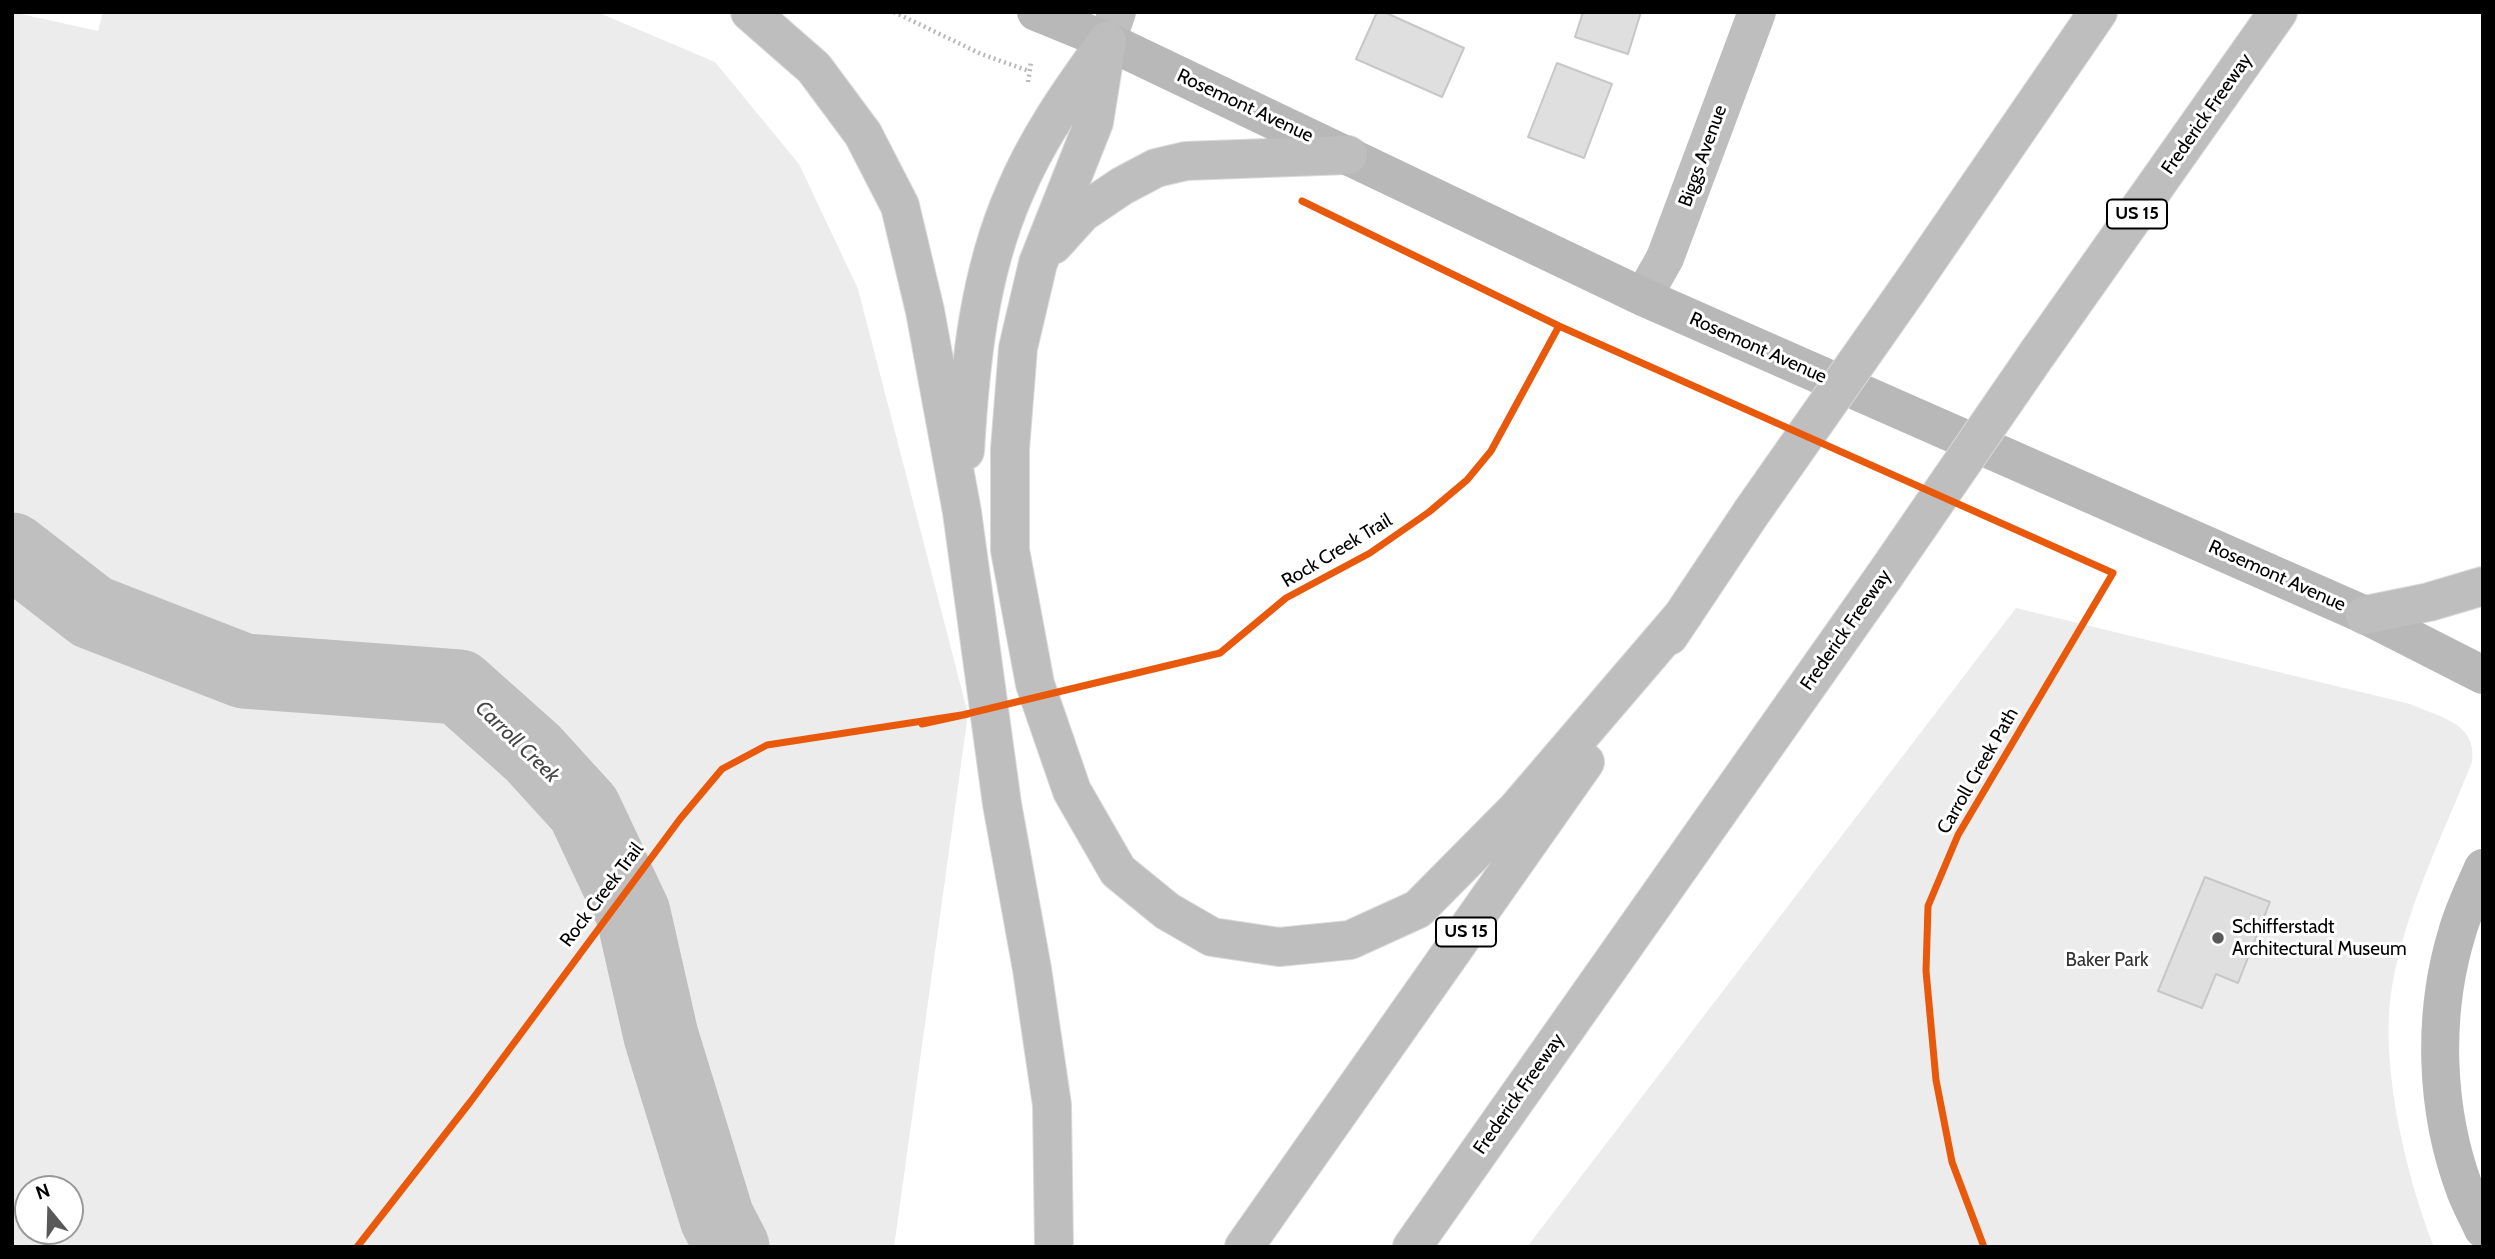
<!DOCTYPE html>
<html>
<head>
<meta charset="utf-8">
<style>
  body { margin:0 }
  #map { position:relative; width:2495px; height:1259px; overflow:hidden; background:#fff; font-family:Cabin,sans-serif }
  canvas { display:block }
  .frame { position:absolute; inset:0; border:14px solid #000; pointer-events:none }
  .north { position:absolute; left:14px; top:1175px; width:70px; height:70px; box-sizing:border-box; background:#fff; border:2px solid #999; border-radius:50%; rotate:341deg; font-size:19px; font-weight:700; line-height:28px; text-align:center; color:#000 }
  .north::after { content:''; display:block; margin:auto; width:24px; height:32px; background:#595959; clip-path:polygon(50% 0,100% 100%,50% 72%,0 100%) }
</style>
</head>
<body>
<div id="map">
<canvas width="2495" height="1259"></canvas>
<div class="frame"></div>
<div class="north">N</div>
</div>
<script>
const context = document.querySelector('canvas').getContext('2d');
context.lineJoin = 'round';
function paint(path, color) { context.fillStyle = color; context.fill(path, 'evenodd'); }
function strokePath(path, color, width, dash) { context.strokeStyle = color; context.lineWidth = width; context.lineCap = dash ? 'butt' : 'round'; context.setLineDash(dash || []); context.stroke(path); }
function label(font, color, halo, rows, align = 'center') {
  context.font = font + ' Cabin,sans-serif'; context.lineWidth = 6; context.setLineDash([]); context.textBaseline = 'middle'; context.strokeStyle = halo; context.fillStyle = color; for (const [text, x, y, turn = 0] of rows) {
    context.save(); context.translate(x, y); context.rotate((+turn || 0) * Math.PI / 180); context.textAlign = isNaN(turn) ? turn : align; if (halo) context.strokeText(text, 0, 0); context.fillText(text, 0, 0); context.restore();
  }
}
paint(new Path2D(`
  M 12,12 L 98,31 L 103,12 L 597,12 L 715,62 L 799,164 L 858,289 L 968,714 L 894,1247 L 12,1247 ZM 28,1189 L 70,1189 L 70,1231 L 28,1231 Z
  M 2016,608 L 2410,704 C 2439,717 2478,723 2472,762 C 2443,835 2405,909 2392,987 C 2379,1064 2406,1175 2434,1247 L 1527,1247 Z`), '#ececec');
strokePath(new Path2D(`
  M 12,550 L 92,612 L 244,671 L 459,687 L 533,753 L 584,809 L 633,913 L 661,1036 L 717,1218 L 732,1247`), '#bfbfbf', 75);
const building = new Path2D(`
  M 1377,12 L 1384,12 L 1464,48 L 1442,97 L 1356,59 Z
  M 1583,12 L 1641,12 L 1628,54 L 1575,37 Z
  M 1557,63 L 1612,84 L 1584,158 L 1528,137 Z
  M 2205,877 L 2270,902 L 2238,983 L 2216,974 L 2202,1008 L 2158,991 Z`);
paint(building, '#dfdfdf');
strokePath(building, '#c7c7c7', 2);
const highway = new Path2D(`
  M 750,12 L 814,68 L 863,134 L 900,206 L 925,311 L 962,512 L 1002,804 L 1032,969 L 1052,1105 L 1054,1247
  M 1107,41 L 1094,122 L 1038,263 L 1018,348 L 1010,449 L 1010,550 L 1035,684 L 1072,791 L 1118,871 L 1167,911 L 1212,937 L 1279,947 L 1350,940 L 1418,909 L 1517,809 L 1684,614
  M 1053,245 L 1082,213 L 1122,186 L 1156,168 L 1186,161 L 1348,155
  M 1908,289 L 2098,12
  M 2037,354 L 2278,12
  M 965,451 C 970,365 979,274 1014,194 C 1036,141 1068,95 1102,48
  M 2365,615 L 2429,602 L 2483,586
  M 1669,636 L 1751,513
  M 1244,1247 L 1585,762
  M 1412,1247 L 1885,575`);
strokePath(highway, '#dbdbdb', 40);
strokePath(new Path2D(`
  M 894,12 L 981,54 L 1029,71
  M 1028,82 L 1031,62`), '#b9b9b9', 4.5, [2, 3.5]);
strokePath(new Path2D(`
  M 1107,41 L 1117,12
  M 1643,297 L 1665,258 L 1757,12`), '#bebebe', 38);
strokePath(new Path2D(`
  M 1036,12 L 1107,41 L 1643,297 L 2365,615 L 2483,675
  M 2483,868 C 2474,889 2463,911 2457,933 C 2432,1015 2435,1110 2465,1190 C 2470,1203 2477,1216 2483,1229`), '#b8b8b8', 38);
strokePath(highway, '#bebebe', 38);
const highwayBridge = new Path2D(`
  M 1751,513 L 1908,289
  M 1885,575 L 2037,354`);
strokePath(highwayBridge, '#dbdbdb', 40, []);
strokePath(highwayBridge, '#bebebe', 38);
strokePath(new Path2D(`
  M 1302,201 L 1559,326 L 2113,573 L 1958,835 L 1928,906 L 1926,971 L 1936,1080 L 1952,1162 L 1984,1247
  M 958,716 L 1220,653 L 1286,598 L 1370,553 L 1429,512 L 1467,480 L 1491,451 L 1559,326
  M 357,1247 L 471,1101 L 680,819 L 722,769 L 767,745 L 968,714 L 922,724`), '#e8590c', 7);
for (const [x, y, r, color] of [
  [2218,938,7,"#595959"]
]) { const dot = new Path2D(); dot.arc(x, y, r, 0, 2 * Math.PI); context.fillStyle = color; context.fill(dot); strokePath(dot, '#fff', 2.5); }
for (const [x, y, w] of [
  [2137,214,60],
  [1466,932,60]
]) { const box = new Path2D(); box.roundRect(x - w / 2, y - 14.5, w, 29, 5); context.fillStyle = '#fff'; context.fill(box); strokePath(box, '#000', 2); }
label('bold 18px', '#000', null, [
  ["US 15",2137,214],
  ["US 15",1466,932]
]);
label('19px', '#000', '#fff', [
  ["Rosemont Avenue",1245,106,25],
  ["Frederick Freeway",2207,114,-55],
  ["Biggs Avenue",1703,156,-70],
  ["Rosemont Avenue",1758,348,24],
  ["Rock Creek Trail",1337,551,-31],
  ["Rosemont Avenue",2277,576,24],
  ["Frederick Freeway",1846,630,-55],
  ["Carroll Creek Path",1978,771,-60],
  ["Rock Creek Trail",602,895,-53],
  ["Frederick Freeway",1519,1094,-55]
]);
label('19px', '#000', '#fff', [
  ["Schifferstadt",2232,927],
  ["Architectural Museum",2232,949]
], 'left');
label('19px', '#333', '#fff', [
  ["Baker Park",2107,960]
]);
label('italic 21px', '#444', '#fff', [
  ["Carroll Creek",517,742,44]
]);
</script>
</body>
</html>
